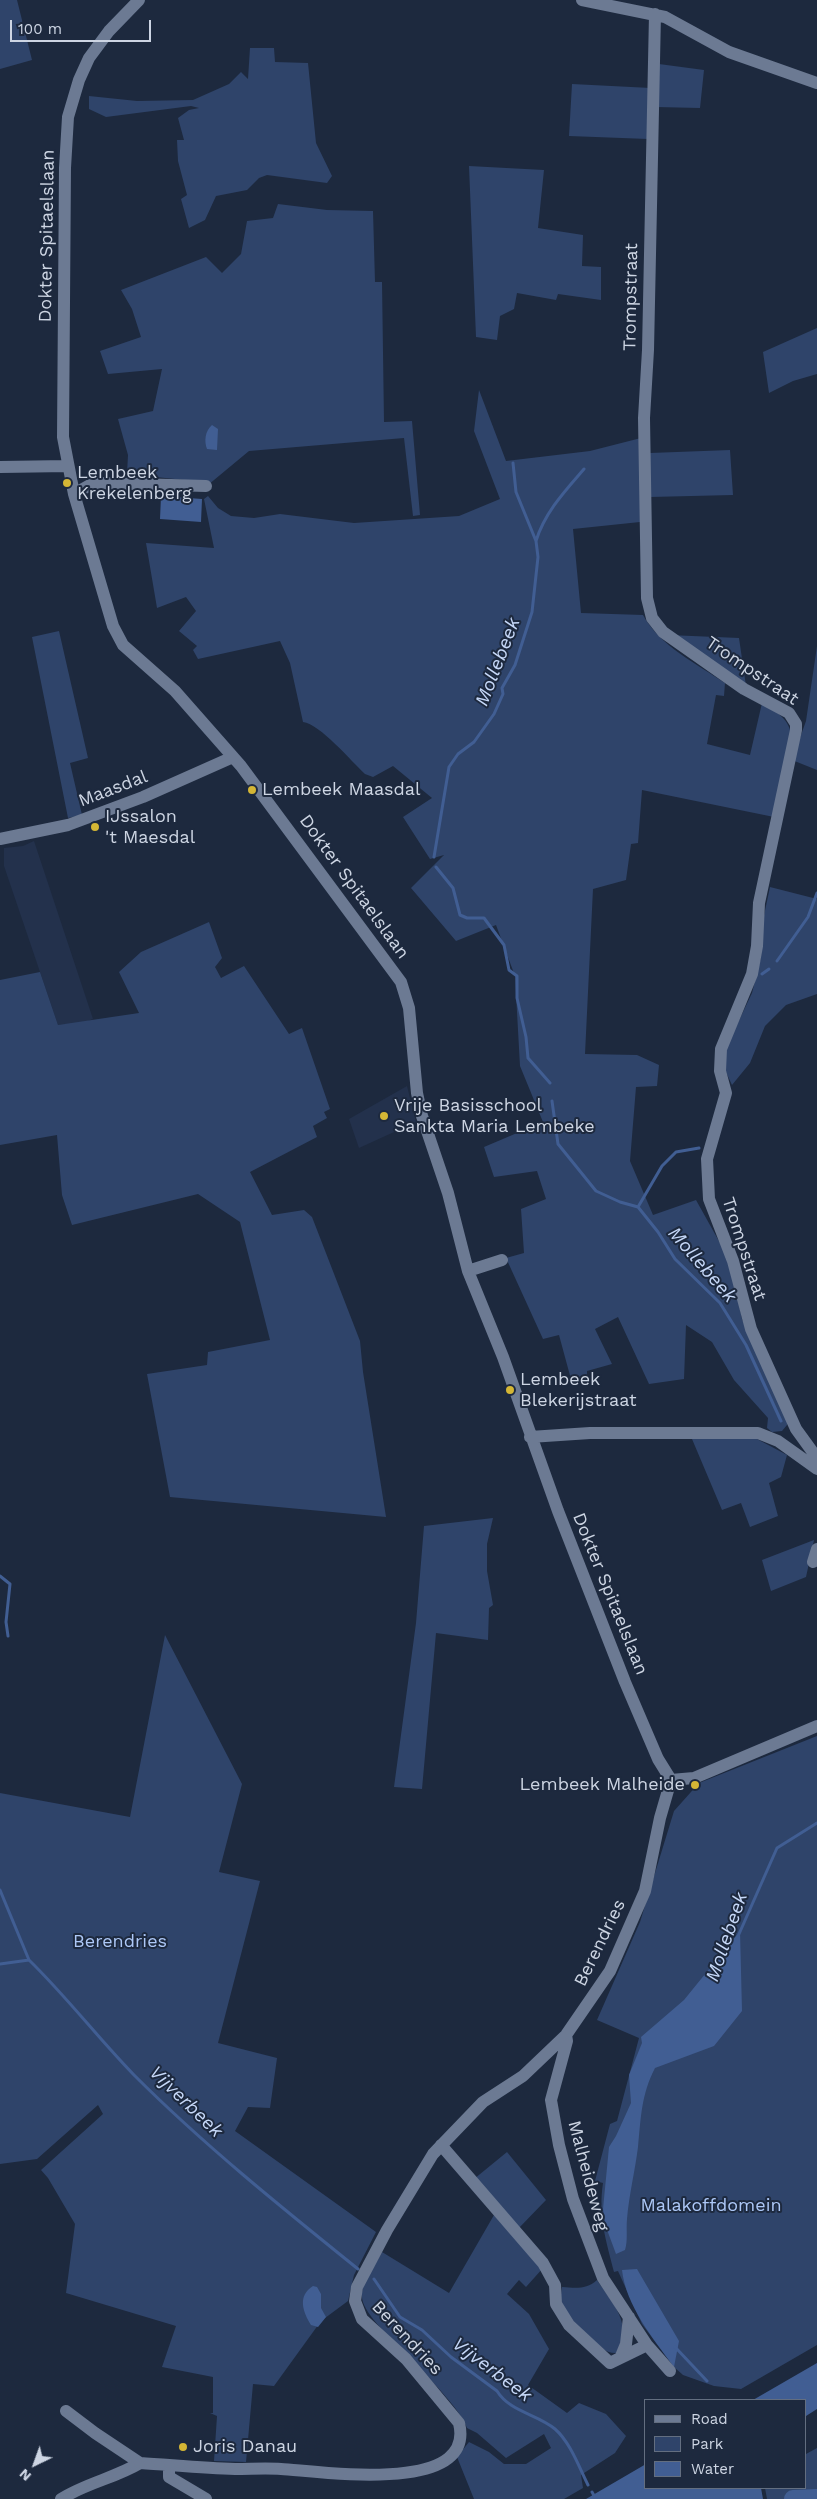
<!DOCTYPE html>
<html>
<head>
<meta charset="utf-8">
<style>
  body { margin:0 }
  #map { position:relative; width:817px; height:2499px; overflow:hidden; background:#1d293e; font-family:"Work Sans",sans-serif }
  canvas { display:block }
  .legend { position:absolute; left:644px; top:2399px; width:162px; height:90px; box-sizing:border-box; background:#1d293e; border:1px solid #636e80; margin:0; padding:6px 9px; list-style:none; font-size:15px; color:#cdd5e3 }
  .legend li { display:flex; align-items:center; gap:10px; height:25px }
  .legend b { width:25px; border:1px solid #636e80 }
  .north { position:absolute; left:10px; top:2439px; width:50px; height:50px; -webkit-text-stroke:4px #1d293e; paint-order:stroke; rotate:222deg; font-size:14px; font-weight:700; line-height:20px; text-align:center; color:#cdd5e3 }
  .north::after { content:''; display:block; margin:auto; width:18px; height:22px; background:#cdd5e3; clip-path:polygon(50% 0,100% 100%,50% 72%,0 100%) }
  .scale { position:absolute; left:10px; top:20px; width:141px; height:22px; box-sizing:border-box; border:2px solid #cdd5e3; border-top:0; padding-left:6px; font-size:15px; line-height:18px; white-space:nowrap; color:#cdd5e3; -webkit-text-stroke:4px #1d293e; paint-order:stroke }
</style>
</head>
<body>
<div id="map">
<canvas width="817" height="2499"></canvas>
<ul class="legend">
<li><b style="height:6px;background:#6c7a93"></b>Road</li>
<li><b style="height:14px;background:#2f446a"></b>Park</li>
<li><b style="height:14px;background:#415e93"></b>Water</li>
</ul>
<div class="north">N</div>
<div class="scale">100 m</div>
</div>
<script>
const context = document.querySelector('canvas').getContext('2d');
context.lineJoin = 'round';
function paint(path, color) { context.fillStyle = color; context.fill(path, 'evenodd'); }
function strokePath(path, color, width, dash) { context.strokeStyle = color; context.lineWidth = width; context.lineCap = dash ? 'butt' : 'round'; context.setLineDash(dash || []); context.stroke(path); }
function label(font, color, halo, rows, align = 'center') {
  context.font = font + ' "Work Sans",sans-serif'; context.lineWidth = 4; context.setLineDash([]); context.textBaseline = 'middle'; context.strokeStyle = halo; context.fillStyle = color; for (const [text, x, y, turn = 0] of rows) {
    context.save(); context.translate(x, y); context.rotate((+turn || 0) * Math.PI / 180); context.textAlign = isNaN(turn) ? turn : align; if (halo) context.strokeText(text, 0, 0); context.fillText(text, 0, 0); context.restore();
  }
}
paint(new Path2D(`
  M 34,841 L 93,1019 L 83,1023 L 58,1025 L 4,866 L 4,848 L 23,846 Z
  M 407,1086 L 416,1122 L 359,1148 L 349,1119 Z`), '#23314c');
paint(new Path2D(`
  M 0,0 L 17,0 L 32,60 L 0,69 Z
  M 250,48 L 274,48 L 275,62 L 308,63 L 316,143 L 332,176 L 327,183 L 267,175 L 259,178 L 247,190 L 216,196 L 205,220 L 189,228 L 181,199 L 187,195 L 178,161 L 177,140 L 184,140 L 178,118 L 189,110 L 199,108 L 191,106 L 106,117 L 89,109 L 89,96 L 137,101 L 193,100 L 229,84 L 241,72 L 248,79 Z
  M 659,64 L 704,70 L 700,108 L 656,107 Z
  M 572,84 L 651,88 L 648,139 L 569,136 Z
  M 469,166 L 544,170 L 538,228 L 583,235 L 582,266 L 601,267 L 601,300 L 558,294 L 556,300 L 517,293 L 514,309 L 500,316 L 497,340 L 476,337 Z
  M 278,204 L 327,210 L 373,211 L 375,282 L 382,282 L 384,422 L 412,421 L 420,515 L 413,516 L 404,438 L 249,451 L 208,485 L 194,481 L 127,474 L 128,455 L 118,419 L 153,411 L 162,369 L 108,374 L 100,351 L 141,337 L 132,309 L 121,290 L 206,257 L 222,273 L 241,254 L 247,221 L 273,218 Z
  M 817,328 L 817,374 L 793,381 L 769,393 L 763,352 Z
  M 479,390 L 506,461 L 590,451 L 641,438 L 640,522 L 573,529 L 581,613 L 643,615 C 660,646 697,664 725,683 L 724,696 L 716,695 L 707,744 L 750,755 L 762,703 C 775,711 786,716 791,732 L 774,817 L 642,790 L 638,843 L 631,844 L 626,880 L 593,889 L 585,1054 L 637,1055 L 659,1065 L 657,1086 L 636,1087 L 630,1161 L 653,1215 L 696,1200 L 720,1243 L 732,1269 L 742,1319 L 787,1421 L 787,1425 L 782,1431 L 772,1432 L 767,1428 L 768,1418 L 734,1380 L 712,1342 L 686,1325 L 684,1379 L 649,1384 L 618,1317 L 595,1329 L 612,1364 L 587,1371 L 587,1381 L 572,1383 L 559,1335 L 543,1339 L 506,1258 L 524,1253 L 521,1209 L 546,1199 L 537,1171 L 494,1177 L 484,1147 L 543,1122 L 520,1066 L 515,976 L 496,925 L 456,941 L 411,888 L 444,855 L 430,859 L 403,817 L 432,798 L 393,766 L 373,777 L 365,774 C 351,761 320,724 303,722 L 290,663 L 280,641 L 198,659 L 193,650 L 197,646 L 179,631 L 196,611 L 186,597 L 157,608 L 146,543 L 214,548 L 204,499 L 208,496 L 218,508 L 231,516 L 254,518 L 280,514 L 354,523 L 459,516 L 500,499 L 474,431 Z
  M 730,450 L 733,495 L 650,497 L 650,453 Z
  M 59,631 L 88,758 L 70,763 L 82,815 L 68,818 L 32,637 Z
  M 669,635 L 739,638 L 746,686 Z
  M 817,646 L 817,770 L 792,760 L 806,721 Z
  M 770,887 L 817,899 L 817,994 L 786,1005 L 765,1026 L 750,1063 L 732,1085 L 725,1070 L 724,1052 L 752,993 L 761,957 L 763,920 Z
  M 209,922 L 222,958 L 215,967 L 221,978 L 244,966 L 289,1034 L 302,1028 L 330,1109 L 324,1112 L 327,1118 L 313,1126 L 317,1137 L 250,1172 L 272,1215 L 304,1210 L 312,1217 L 360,1341 L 363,1372 L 386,1517 L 170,1497 L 147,1374 L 207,1365 L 208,1352 L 270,1340 L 240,1222 L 198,1194 L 72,1225 L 62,1195 L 57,1135 L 0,1145 L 0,980 L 40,972 L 58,1025 L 139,1013 L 119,972 L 141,952 Z
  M 739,1437 L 757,1439 L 787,1455 L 781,1477 L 769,1483 L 778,1516 L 750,1527 L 741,1503 L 722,1510 L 692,1439 Z
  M 493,1518 L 487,1544 L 487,1571 L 493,1605 L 489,1608 L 488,1640 L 436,1633 L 422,1789 L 394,1787 L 416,1623 L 424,1526 Z
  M 814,1540 L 806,1577 L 771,1591 L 762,1560 Z
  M 165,1635 L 242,1784 L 219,1872 L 260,1881 L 218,2043 L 277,2058 L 270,2108 L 248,2107 L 235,2131 L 376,2232 L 354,2275 L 348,2301 L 321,2321 L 274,2386 L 253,2384 L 246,2462 L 214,2461 L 217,2416 L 210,2413 L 213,2413 L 213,2377 L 162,2367 L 176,2326 L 66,2293 L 75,2224 L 48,2178 L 41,2170 L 103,2114 L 98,2105 L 37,2159 L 0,2164 L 0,1793 L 130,1817 Z
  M 817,1736 L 817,2345 L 741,2389 L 714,2386 L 683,2375 L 674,2367 L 642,2324 L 618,2271 L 614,2272 C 606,2240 598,2216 603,2183 L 595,2181 L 610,2124 L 617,2121 L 639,2038 L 597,2020 L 640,1922 L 674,1811 L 699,1783 Z
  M 507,2152 L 546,2200 L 518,2229 L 474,2179 Z
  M 494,2215 L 543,2268 L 526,2287 L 519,2280 L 507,2294 L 529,2314 L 549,2349 L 528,2385 L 567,2413 L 579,2403 L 606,2414 L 626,2436 L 615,2453 L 581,2475 L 583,2488 L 564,2499 L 474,2499 L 457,2457 L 469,2442 L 489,2452 L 504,2464 L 526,2464 L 551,2448 L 544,2434 L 506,2458 L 477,2433 L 467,2428 C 453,2390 362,2323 362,2297 C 361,2282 375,2265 382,2252 L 449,2293 Z
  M 597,2280 C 613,2304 634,2324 616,2353 C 599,2354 567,2322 562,2307 C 560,2301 561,2293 562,2287 C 575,2288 586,2290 597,2280 Z
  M 817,2448 L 817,2494 L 814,2499 L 767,2499 L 765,2488 L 806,2488 L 806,2454 Z`), '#2f446a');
paint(new Path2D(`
  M 212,425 L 218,429 L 217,450 L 207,449 C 204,441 205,431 212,425 Z
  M 161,496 L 202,499 L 201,522 L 160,519 Z
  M 740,1931 L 742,2011 L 714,2046 L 655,2068 C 641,2095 641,2118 638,2147 C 635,2171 629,2195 627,2219 C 626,2230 628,2240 625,2250 L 616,2254 L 606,2227 L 603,2209 L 609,2147 L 616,2136 L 631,2103 L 629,2075 L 642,2043 L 641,2037 L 684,2000 Z
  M 637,2269 L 679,2341 L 674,2367 C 653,2338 626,2306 622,2270 Z
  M 313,2286 L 317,2287 L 321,2294 L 321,2308 L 326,2317 L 318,2327 L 311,2325 C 303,2312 297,2296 313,2286 Z
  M 817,2363 L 817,2409 L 806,2416 L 806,2400 L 753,2400 Z
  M 646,2464 L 646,2488 L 761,2488 L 763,2499 L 586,2499 Z`), '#415e93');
strokePath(new Path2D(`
  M 536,541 C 545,512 565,491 584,469
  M 434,857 L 449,767 L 458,754 L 474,742 L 494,714 L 503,694 L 502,688 L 515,665 L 532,612 L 538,557 L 536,541 L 516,492 L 513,463
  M 436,867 L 453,888 L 460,915 L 467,918 L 484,918 L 504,945 L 509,970 L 517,976 L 517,998 L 526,1037 L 528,1058 L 550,1083
  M 777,961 L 808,917 L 817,893
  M 762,974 L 769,969
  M 552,1101 L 558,1144 L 596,1191 L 620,1202 L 638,1207 L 658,1232 L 675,1259 L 720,1303 L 746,1345 L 781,1421
  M 638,1207 L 662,1166 L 676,1152 L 699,1148
  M 0,1576 L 10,1584 L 6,1622 L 8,1636
  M 0,1890 L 29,1960
  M 739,1934 L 777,1848 L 817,1823
  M 0,1964 L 29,1960 C 66,1996 98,2038 134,2075 C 204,2145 281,2207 358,2269
  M 374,2279 L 400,2317 L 422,2330 L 451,2357 L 497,2391 C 510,2412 537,2414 555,2429 C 570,2442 579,2467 588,2485
  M 675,2347 L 707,2381
  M 592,2492 L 596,2499`), '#415e93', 3);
strokePath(new Path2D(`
  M 793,2499 L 817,2498`), '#415e93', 18);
strokePath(new Path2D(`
  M 139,0 L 109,31 L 89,58 L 79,80 L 68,117 L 65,168 L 63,437 L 74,494 L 113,626 L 123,645 L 175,691 L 241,766 L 401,982 L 409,1008 L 417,1093 L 422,1116 L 448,1193 L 468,1271 L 503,1357 L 558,1511 L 625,1682 L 658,1759 L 671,1780
  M 582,0 L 665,17 L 729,52 L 817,83
  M 655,14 L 648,350 L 644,418 L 647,598 L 652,618 L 663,632 L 744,689 L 789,713 L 796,724 L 796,730 L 759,903 L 757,946 L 752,974 L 721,1049 L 720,1071 L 726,1093 L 707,1159 L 709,1199 L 733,1261 L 751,1329 L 796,1429 L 817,1458
  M 0,467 L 68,466
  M 74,494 L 90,485 L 101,483 L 206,486
  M 0,839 L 68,825 L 143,797 L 233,757
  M 468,1271 L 502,1260
  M 530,1437 L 590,1433 L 758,1433 L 778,1441 L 817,1469
  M 813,1562 L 817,1549
  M 671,1780 L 694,1778 L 817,1726
  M 566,2035 L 567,2041 L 551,2100 L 559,2145 L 573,2199 L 603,2278 L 647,2345 L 670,2371
  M 441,2145 L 543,2263 L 555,2285 L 556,2304 L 569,2325 L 610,2363 L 647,2345
  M 621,2356 L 626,2344 L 629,2317
  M 66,2411 L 95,2433 L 140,2463
  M 169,2465 L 169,2477 L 206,2499
  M 61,2499 C 86,2483 115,2478 140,2463 C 172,2465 204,2468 235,2469 C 251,2469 266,2468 281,2469 C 318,2471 477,2496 459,2423 L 406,2359 L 362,2319 L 355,2301 L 357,2287 L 387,2230 L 433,2154 L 483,2102 L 523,2076 L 566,2035 L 610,1971 L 645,1891 L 660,1818 L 671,1780`), '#6c7a93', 12);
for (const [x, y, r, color] of [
  [67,483,5,"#d4b635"],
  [252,790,5,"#d4b635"],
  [95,827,5,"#d4b635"],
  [384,1116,5,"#d4b635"],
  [510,1390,5,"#d4b635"],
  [695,1785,5,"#d4b635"],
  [183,2447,5,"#d4b635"]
]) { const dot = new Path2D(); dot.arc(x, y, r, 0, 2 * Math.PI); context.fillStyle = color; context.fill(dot); strokePath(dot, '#1d293e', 2); }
label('18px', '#cdd5e3', '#1d293e', [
  ["Dokter Spitaelslaan",47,236,-89],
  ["Trompstraat",631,297,-89],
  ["Trompstraat",752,671,34],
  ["Maasdal",113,789,-21],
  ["Dokter Spitaelslaan",354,887,54],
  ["Trompstraat",744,1249,72],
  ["Dokter Spitaelslaan",610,1594,68],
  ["Berendries",600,1943,-64],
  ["Malheideweg",588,2176,75],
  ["Berendries",407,2338,47]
]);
label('18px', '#cdd5e3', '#1d293e', [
  ["Lembeek",77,473],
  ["Krekelenberg",77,494],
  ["Lembeek Maasdal",262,790],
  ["IJssalon",105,817],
  ["'t Maesdal",105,838],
  ["Vrije Basisschool",394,1106],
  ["Sankta Maria Lembeke",394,1127],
  ["Lembeek",520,1380],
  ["Blekerijstraat",520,1401],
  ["Lembeek Malheide",685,1785,"right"],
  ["Joris Danau",193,2447]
], 'left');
label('18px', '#adc8f7', '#1d293e', [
  ["Berendries",120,1942],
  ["Malakoffdomein",711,2206]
]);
label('italic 19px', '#c6d8f8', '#1d293e', [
  ["Mollebeek",498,662,-69],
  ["Mollebeek",702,1265,49],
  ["Mollebeek",727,1937,-71],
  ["Vijverbeek",186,2102,44],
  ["Vijverbeek",492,2370,37]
]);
</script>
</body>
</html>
